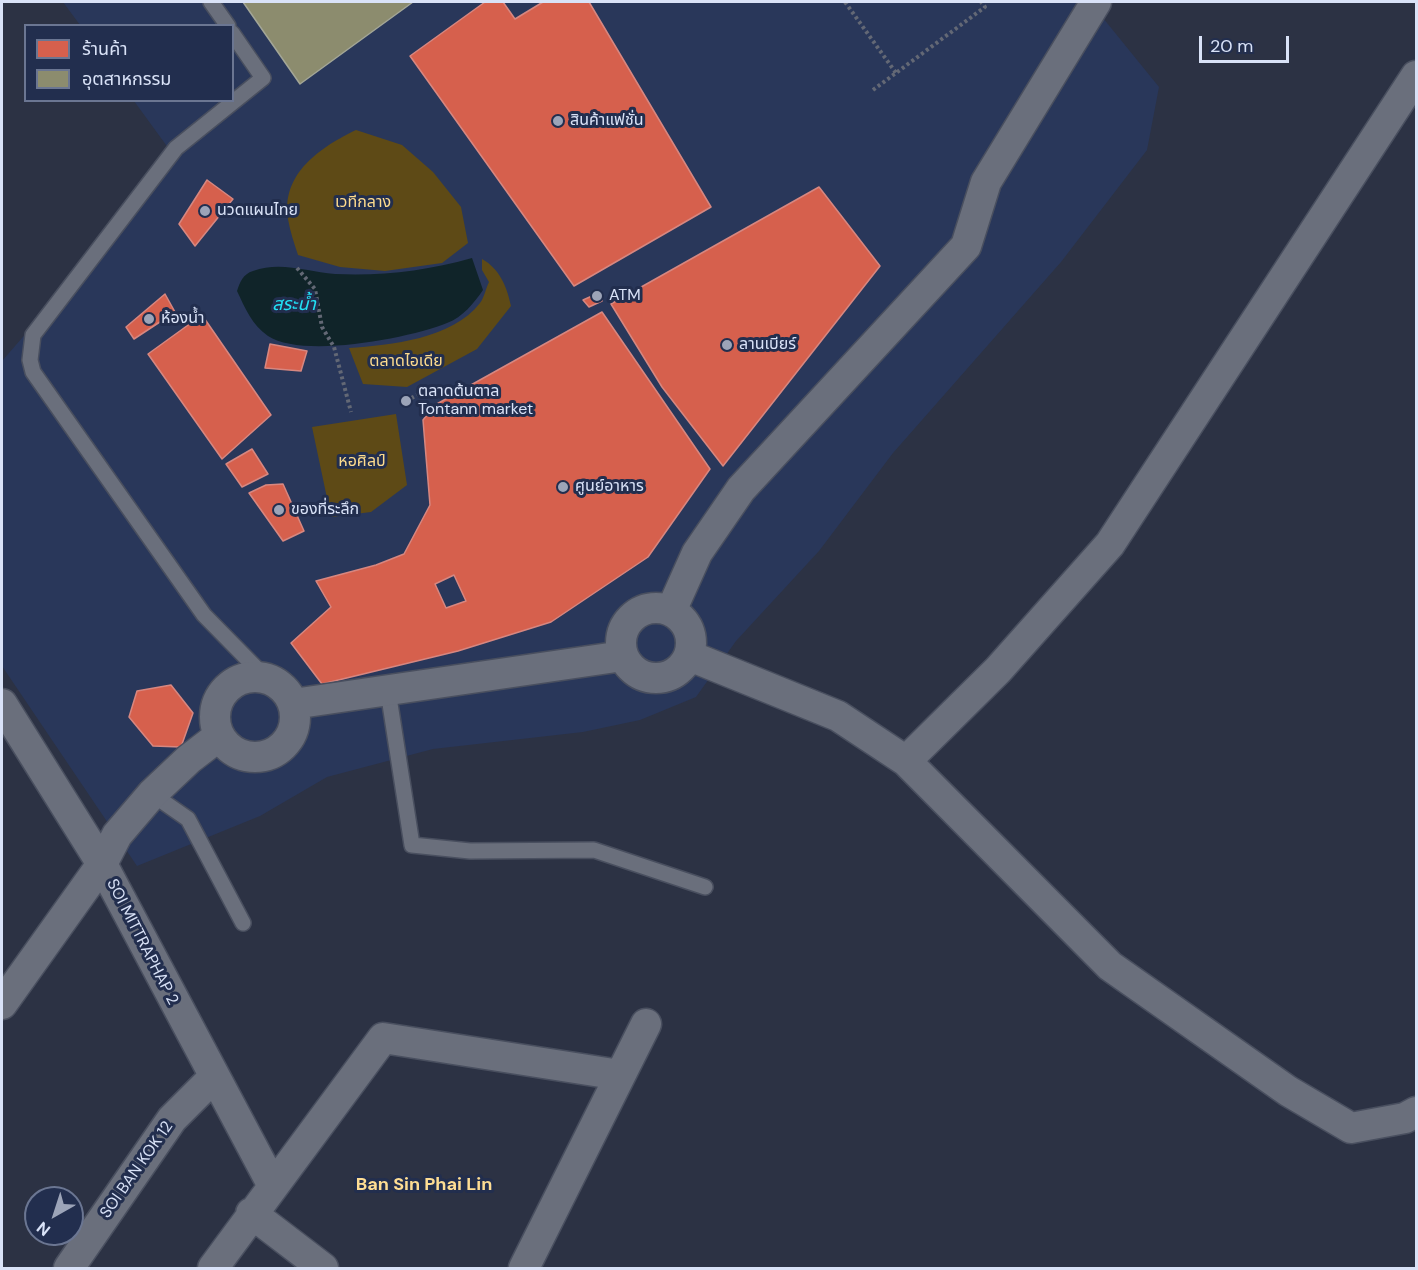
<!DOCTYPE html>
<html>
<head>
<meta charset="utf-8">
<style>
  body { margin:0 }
  #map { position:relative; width:1418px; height:1270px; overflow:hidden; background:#2c3244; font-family:"DM Sans","Noto Sans Thai",sans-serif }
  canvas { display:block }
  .frame { position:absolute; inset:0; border:3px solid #d9e2f7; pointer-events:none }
  .legend { position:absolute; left:24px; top:24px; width:210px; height:78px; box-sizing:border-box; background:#222e4e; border:2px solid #6b7692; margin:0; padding:8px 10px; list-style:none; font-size:18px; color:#d9e2f7 }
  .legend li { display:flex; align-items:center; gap:12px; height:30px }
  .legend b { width:30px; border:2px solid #6b7692 }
  .north { position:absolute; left:24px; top:1186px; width:60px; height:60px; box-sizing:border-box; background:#222e4e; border:2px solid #6b7692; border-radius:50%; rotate:219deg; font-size:16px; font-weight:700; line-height:24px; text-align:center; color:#d9e2f7 }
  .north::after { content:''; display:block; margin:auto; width:21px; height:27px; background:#9ca4b8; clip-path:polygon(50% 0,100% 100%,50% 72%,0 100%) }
  .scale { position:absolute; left:1199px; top:36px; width:90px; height:27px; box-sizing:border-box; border:3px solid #d9e2f7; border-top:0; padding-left:8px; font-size:18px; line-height:21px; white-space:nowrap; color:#d9e2f7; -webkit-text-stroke:4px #222e4e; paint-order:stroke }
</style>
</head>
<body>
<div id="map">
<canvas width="1418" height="1270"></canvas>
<div class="frame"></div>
<ul class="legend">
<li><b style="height:16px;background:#d6604d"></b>ร้านค้า</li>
<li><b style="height:16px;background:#8c8c6e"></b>อุตสาหกรรม</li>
</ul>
<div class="north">N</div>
<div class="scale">20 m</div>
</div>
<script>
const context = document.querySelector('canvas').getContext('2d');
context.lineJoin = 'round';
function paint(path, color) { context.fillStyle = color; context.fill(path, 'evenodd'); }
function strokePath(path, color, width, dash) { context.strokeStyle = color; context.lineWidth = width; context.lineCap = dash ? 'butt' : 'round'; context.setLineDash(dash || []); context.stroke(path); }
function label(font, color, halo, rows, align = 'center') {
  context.font = font + ' "DM Sans","Noto Sans Thai",sans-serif'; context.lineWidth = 6; context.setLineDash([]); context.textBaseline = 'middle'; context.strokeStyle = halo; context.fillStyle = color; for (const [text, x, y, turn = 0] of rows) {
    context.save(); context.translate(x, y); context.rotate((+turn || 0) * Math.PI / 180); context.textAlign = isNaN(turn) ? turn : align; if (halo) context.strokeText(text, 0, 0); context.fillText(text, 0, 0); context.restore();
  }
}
paint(new Path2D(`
  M 63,2 L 1090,2 L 1159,87 L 1147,150 L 1061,262 L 893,453 L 819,551 L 736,641 L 696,697 L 640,720 L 583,732 L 433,749 L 327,777 L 260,816 L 137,866 L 2,666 L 2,361 L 177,160 L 134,101 L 232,100 L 232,26 L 80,25 Z`), '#29375a');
paint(new Path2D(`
  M 356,130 L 402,145 L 433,172 L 461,207 L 468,243 L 442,263 L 385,271 L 340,267 L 298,255 C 294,243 290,231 288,219 C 281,173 321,147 356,130 Z
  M 482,259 C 500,269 507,287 511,306 L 477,349 L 407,387 L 363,384 L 349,348 C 391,345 452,339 480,303 C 484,298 486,288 489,282 L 482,270 Z
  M 396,414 L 407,485 L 371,512 L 331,517 L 312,427 Z`), '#5e4a16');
paint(new Path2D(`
  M 472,258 L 483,290 C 474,303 463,317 447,323 C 410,338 303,359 268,336 C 252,325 245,308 237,291 C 240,282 243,274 253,271 C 281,261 307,272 335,274 C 383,276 426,271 472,258 Z`), '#102429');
const shops = new Path2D(`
  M 485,2 L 503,2 L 515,19 L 543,2 L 589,2 L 711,207 L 574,286 L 410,56 Z
  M 207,180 L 233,199 L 195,246 L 179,224 Z
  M 819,187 L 880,266 L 723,466 L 662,387 L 611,304 Z
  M 601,292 L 602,301 L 589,307 L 583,300 Z
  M 165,294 L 175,312 L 134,339 L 126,327 Z
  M 602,312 L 710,469 L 648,557 L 551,622 L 458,651 L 322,684 L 291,643 L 331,607 L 316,581 L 376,565 L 404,554 L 430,505 L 423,420 L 435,405 Z
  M 202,315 L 271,415 L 222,459 L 148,354 Z
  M 270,344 L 307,351 L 301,371 L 265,368 Z
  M 252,449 L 268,474 L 242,487 L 226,464 Z
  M 283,484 L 304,531 L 283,541 L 249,493 L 266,485 Z
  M 454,575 L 466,601 L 446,608 L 435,584 Z
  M 171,685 L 193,713 L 181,747 L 153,746 L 129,717 L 137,691 Z`);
paint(shops, '#d6604d');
strokePath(shops, '#d78780', 1.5);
const industry = new Path2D(`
  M 243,2 L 413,2 L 300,84 Z`);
paint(industry, '#8c8c6e');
strokePath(industry, '#a3a697', 1.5);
const lane = new Path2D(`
  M 211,2 L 228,26
  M 232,33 L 263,78 L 176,148 L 33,335 L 30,360 L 33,372 L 204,615 L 265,677
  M 388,691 L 412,845 L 470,851 L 594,850 L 705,887
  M 152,794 L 188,819 L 243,923`);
const street = new Path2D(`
  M 1416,76 L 1110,544 L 998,670 L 906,761 L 1110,966 L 1288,1091 L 1351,1128 L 1405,1118 L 1416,1112
  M621 643a35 35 0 1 1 70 0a35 35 0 1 1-70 0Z
  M 671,611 L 697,553 L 741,489 L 966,246 L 986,182 L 1096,2
  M 690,656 L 838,716 L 906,761
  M215 717a40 40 0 1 1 80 0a40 40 0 1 1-80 0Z
  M 2,704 L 102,864 L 273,1186
  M 293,704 L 623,656
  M 2,1004 L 102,864 L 117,835 L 152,794 L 189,759 L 219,736
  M 251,1213 L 323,1268
  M 69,1268 L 172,1119 L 213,1078
  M 213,1268 L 383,1038 L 620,1075
  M 524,1268 L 646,1024`);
strokePath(lane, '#494f5f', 18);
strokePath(street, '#494f5f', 33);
strokePath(new Path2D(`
  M 845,2 L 896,73
  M 873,90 L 985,7 L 981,2
  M 297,268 L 315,289 L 322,327 L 334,347 L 351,412
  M 406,401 L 417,395`), '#636875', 4, [3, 3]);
strokePath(lane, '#6a6f7c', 15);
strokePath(street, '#6a6f7c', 30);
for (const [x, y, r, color] of [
  [558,121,6,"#9ca4b8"],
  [205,211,6,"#9ca4b8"],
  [597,296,6,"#9ca4b8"],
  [149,319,6,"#9ca4b8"],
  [727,345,6,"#9ca4b8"],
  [406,401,6,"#9ca4b8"],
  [563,487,6,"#9ca4b8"],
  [279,510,6,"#9ca4b8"]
]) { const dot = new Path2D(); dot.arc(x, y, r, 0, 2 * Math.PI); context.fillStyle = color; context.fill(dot); strokePath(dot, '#222e4e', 2); }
label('16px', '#d9e2f7', '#222e4e', [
  ["สินค้าแฟชั่น",570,121],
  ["นวดแผนไทย",217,211],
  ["ATM",609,296],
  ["ห้องน้ำ",161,319],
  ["ลานเบียร์",739,345],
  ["ตลาดต้นตาล",418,392],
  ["Tontann market",418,410],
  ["ศูนย์อาหาร",575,487],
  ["ของที่ระลึก",291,510]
], 'left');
label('16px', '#fddb8d', '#222e4e', [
  ["เวทีกลาง",363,203],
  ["ตลาดไอเดีย",406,362],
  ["หอศิลป์",362,462]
]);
label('16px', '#d9e2f7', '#222e4e', [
  ["SOI MITTRAPHAP 2",142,942,63],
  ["SOI BAN KOK 12",137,1170,-55]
]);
label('italic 18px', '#22e1f5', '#222e4e', [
  ["สระน้ำ",294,305]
]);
label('bold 18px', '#fedd93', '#222e4e', [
  ["Ban Sin Phai Lin",424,1185]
]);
</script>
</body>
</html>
